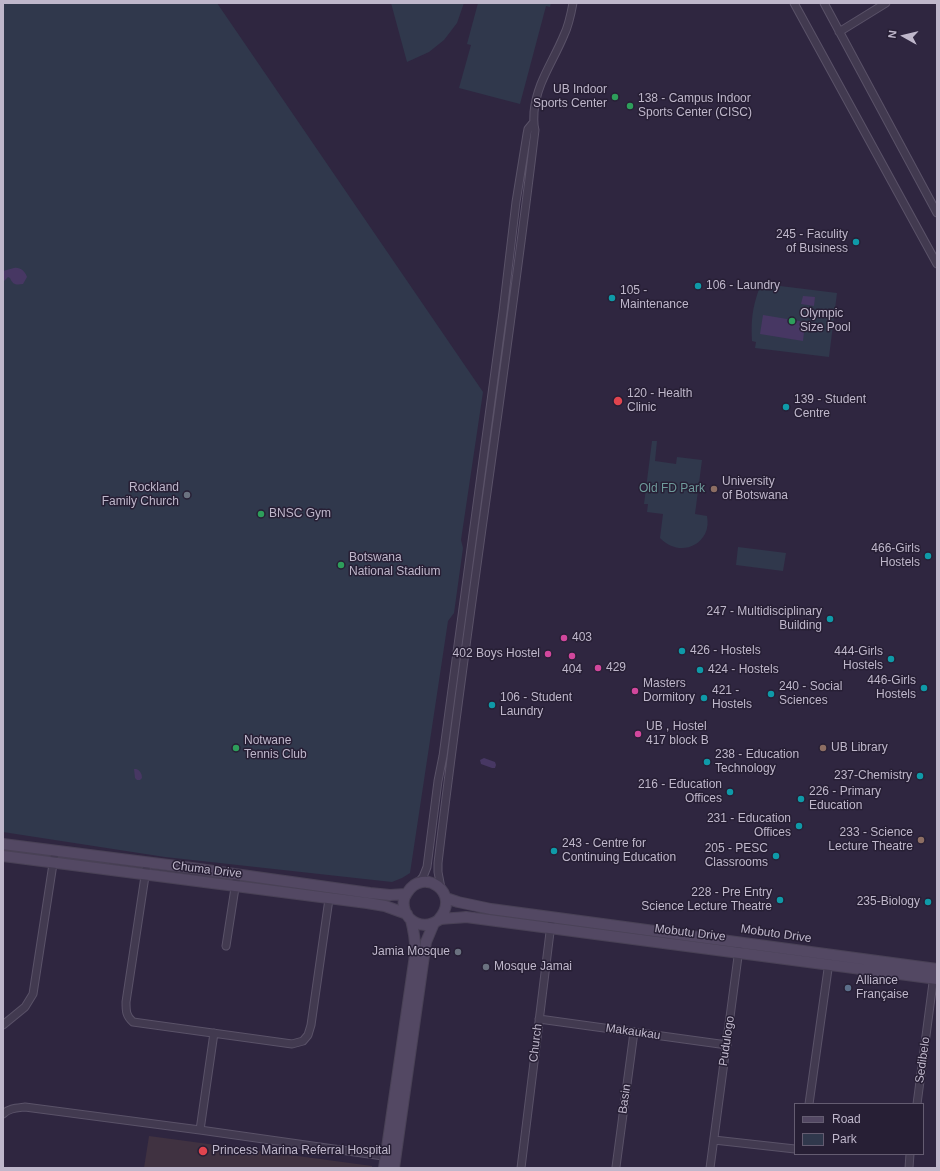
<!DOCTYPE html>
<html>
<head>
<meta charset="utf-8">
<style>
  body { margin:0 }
  #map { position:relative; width:940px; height:1171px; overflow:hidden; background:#2f2640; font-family:Helvetica,sans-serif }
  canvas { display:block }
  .frame { position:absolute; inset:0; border:4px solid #bfb7cb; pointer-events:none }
  .legend { position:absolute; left:794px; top:1103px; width:130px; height:52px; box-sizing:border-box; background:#271f35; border:1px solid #645c71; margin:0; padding:5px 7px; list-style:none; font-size:12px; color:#bfb7cb }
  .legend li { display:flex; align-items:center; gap:8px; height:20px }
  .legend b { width:20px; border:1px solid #645c71 }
  .north { position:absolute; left:884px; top:16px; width:40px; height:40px; -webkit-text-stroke:3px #271f35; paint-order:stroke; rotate:278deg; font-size:11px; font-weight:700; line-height:16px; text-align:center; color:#bfb7cb }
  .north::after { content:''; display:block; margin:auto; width:14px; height:18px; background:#bfb7cb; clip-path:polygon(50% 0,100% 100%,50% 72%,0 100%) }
</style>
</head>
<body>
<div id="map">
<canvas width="940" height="1171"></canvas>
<div class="frame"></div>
<ul class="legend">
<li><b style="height:5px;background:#534863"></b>Road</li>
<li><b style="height:11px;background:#30384c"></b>Park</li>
</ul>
<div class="north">N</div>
</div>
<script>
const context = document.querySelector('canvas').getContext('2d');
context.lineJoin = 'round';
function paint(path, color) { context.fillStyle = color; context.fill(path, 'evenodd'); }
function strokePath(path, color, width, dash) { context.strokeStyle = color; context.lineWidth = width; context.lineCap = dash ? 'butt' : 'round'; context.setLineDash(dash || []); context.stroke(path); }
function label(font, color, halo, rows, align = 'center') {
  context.font = font + ' Helvetica,sans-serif'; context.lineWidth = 3; context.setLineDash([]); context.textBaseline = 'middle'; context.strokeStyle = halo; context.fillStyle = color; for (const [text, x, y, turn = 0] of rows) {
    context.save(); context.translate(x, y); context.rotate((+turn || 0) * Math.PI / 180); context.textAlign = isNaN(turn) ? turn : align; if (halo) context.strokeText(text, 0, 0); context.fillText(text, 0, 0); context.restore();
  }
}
paint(new Path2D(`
  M 149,1136 L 372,1166 L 372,1168 L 144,1168 Z`), '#403241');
paint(new Path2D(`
  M 3,3 L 217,3 L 483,392 L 461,540 L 463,548 L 454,613 L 448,621 L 410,873 L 402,878 L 392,882 L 165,857 L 3,832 Z
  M 391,3 L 464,3 L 457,23 L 444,40 L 429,52 L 407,62 Z
  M 478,3 L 551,3 L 550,7 L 546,6 L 520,104 L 459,88 L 471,45 L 467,44 Z
  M 764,284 L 837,293 L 829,357 L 755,348 L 756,342 L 752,341 C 751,321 752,309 759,289 L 763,290 Z
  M 652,441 L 657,441 L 655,461 L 676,464 L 677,457 L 702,460 L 695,514 L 707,516 C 708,522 708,528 705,534 C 695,552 673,552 660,538 L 663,514 L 647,512 L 648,504 L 644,504 Z
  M 738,547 L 786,553 L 783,571 L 736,565 Z`), '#30384c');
paint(new Path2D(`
  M 14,268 C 20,267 25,271 27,277 L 23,284 C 16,285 13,285 10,278 L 8,277 L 3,282 L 3,271 Z
  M 803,296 L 815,297 L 814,306 L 801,304 Z
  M 763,315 L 805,322 L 803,341 L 760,334 Z
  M 484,758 L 495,762 L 496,765 L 495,768 L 492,768 L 481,764 L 480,760 Z
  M 134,769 L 136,769 C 140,770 142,774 142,778 L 140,780 L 137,780 L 135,778 Z`), '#473763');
const minor = new Path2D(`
  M 794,3 L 937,264
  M 824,3 L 937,213
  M 839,32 L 886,3
  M 147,863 L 126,1002 C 126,1011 126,1016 133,1022 L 292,1044 L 303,1041 L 308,1035 L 311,1025 L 329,899
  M 418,883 L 423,877 L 427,867 L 438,781 L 443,756 L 503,312 L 516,202 L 527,134 L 528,129 L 533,123
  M 441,888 L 438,872 L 438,863 C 467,618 506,375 535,130 C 533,123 534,119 534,112 C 537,82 553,62 564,35 C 569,25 571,14 573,3
  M 226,946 L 237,875
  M 539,1019 L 727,1045
  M 3,1025 L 25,1007 L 33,994 L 55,851
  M 809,1104 L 829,962
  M 917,1104 L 934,975
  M 3,1114 C 9,1108 17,1108 25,1107 L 200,1130 L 390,1157
  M 200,1130 L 214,1033
  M 714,1140 L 795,1149
  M 616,1167 L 634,1032
  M 521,1168 L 551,924
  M 710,1168 L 739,949
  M 909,1168 L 910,1154`);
const secondary = new Path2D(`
  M 3,844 L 192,868 L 370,893 L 390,895 L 406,894
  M 3,856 L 367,903 L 385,906 L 407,914
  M 446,898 L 458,902 L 491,909 L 937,969
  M 439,919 C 462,893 423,866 407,893 C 403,898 403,905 405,911 C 409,922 422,928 433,923 C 436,922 438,920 441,919 C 449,918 458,918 466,917 L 937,979
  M 384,1168 L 415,955 C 416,942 414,932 411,920
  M 394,1168 L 425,949 L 426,942 L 434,923`);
strokePath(minor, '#5a5268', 9);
strokePath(secondary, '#494156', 12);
strokePath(minor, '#423a50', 7);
strokePath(secondary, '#534863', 10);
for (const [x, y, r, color] of [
  [615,97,4,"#2e9e5b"],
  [630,106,4,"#2e9e5b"],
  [856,242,4,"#0f9aa8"],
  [698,286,4,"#0f9aa8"],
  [612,298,4,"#0f9aa8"],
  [792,321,4,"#2e9e5b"],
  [618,401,5,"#e0444e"],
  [786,407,4,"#0f9aa8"],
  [714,489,4,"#8d6e63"],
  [187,495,4,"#6b7280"],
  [261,514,4,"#2e9e5b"],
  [928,556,4,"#0f9aa8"],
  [341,565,4,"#2e9e5b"],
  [830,619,4,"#0f9aa8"],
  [564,638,4,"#d1479c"],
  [682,651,4,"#0f9aa8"],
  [548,654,4,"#d1479c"],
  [572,656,4,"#d1479c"],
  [891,659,4,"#0f9aa8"],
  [598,668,4,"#d1479c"],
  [700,670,4,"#0f9aa8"],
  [924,688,4,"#0f9aa8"],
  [635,691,4,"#d1479c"],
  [771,694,4,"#0f9aa8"],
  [704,698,4,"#0f9aa8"],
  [492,705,4,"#0f9aa8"],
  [638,734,4,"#d1479c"],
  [236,748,4,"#2e9e5b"],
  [823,748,4,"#8d6e63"],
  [707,762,4,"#0f9aa8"],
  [920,776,4,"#0f9aa8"],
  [730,792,4,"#0f9aa8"],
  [801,799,4,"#0f9aa8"],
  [799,826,4,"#0f9aa8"],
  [921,840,4,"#8d6e63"],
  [554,851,4,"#0f9aa8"],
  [776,856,4,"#0f9aa8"],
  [780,900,4,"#0f9aa8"],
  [928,902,4,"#0f9aa8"],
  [458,952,4,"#6b7280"],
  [486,967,4,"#6b7280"],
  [848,988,4,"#5c6f8a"],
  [203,1151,5,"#e0444e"]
]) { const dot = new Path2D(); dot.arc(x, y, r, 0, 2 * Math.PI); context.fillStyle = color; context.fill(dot); strokePath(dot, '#271f35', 1.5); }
label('12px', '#bfb7cb', '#271f35', [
  ["UB Indoor",607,90,"right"],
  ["Sports Center",607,104,"right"],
  ["138 - Campus Indoor",638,99],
  ["Sports Center (CISC)",638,113],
  ["245 - Faculity",848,235,"right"],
  ["of Business",848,249,"right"],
  ["106 - Laundry",706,286],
  ["105 -",620,291],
  ["Maintenance",620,305],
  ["Olympic",800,314],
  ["Size Pool",800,328],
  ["120 - Health",627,394],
  ["Clinic",627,408],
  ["139 - Student",794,400],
  ["Centre",794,414],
  ["University",722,482],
  ["of Botswana",722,496],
  ["Rockland",179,488,"right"],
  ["Family Church",179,502,"right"],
  ["BNSC Gym",269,514],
  ["466-Girls",920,549,"right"],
  ["Hostels",920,563,"right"],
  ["Botswana",349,558],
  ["National Stadium",349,572],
  ["247 - Multidisciplinary",822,612,"right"],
  ["Building",822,626,"right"],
  ["403",572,638],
  ["426 - Hostels",690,651],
  ["444-Girls",883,652,"right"],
  ["Hostels",883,666,"right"],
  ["402 Boys Hostel",540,654,"right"],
  ["429",606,668],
  ["404",572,670,"center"],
  ["424 - Hostels",708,670],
  ["446-Girls",916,681,"right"],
  ["Hostels",916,695,"right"],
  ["Masters",643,684],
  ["Dormitory",643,698],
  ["240 - Social",779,687],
  ["Sciences",779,701],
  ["421 -",712,691],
  ["Hostels",712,705],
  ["106 - Student",500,698],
  ["Laundry",500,712],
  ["UB , Hostel",646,727],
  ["417 block B",646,741],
  ["Notwane",244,741],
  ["Tennis Club",244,755],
  ["UB Library",831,748],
  ["238 - Education",715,755],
  ["Technology",715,769],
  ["237-Chemistry",912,776,"right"],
  ["216 - Education",722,785,"right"],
  ["Offices",722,799,"right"],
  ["226 - Primary",809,792],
  ["Education",809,806],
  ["231 - Education",791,819,"right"],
  ["Offices",791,833,"right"],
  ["233 - Science",913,833,"right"],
  ["Lecture Theatre",913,847,"right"],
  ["243 - Centre for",562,844],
  ["Continuing Education",562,858],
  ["205 - PESC",768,849,"right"],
  ["Classrooms",768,863,"right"],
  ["228 - Pre Entry",772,893,"right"],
  ["Science Lecture Theatre",772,907,"right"],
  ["235-Biology",920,902,"right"],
  ["Jamia Mosque",450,952,"right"],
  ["Mosque Jamai",494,967],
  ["Alliance",856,981],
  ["Française",856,995],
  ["Princess Marina Referral Hospital",212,1151]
], 'left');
label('12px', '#6e9b9b', '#271f35', [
  ["Old FD Park",672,489]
]);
label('12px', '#bfb7cb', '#271f35', [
  ["Chuma Drive",207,870,7],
  ["Mobutu Drive",690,933,7],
  ["Mobuto Drive",776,934,8],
  ["Makaukau",633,1032,8],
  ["Pudulogo",727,1041,-82],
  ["Church",536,1043,-83],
  ["Sedibelo",923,1060,-82],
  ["Basin",625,1099,-82]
]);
</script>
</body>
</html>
